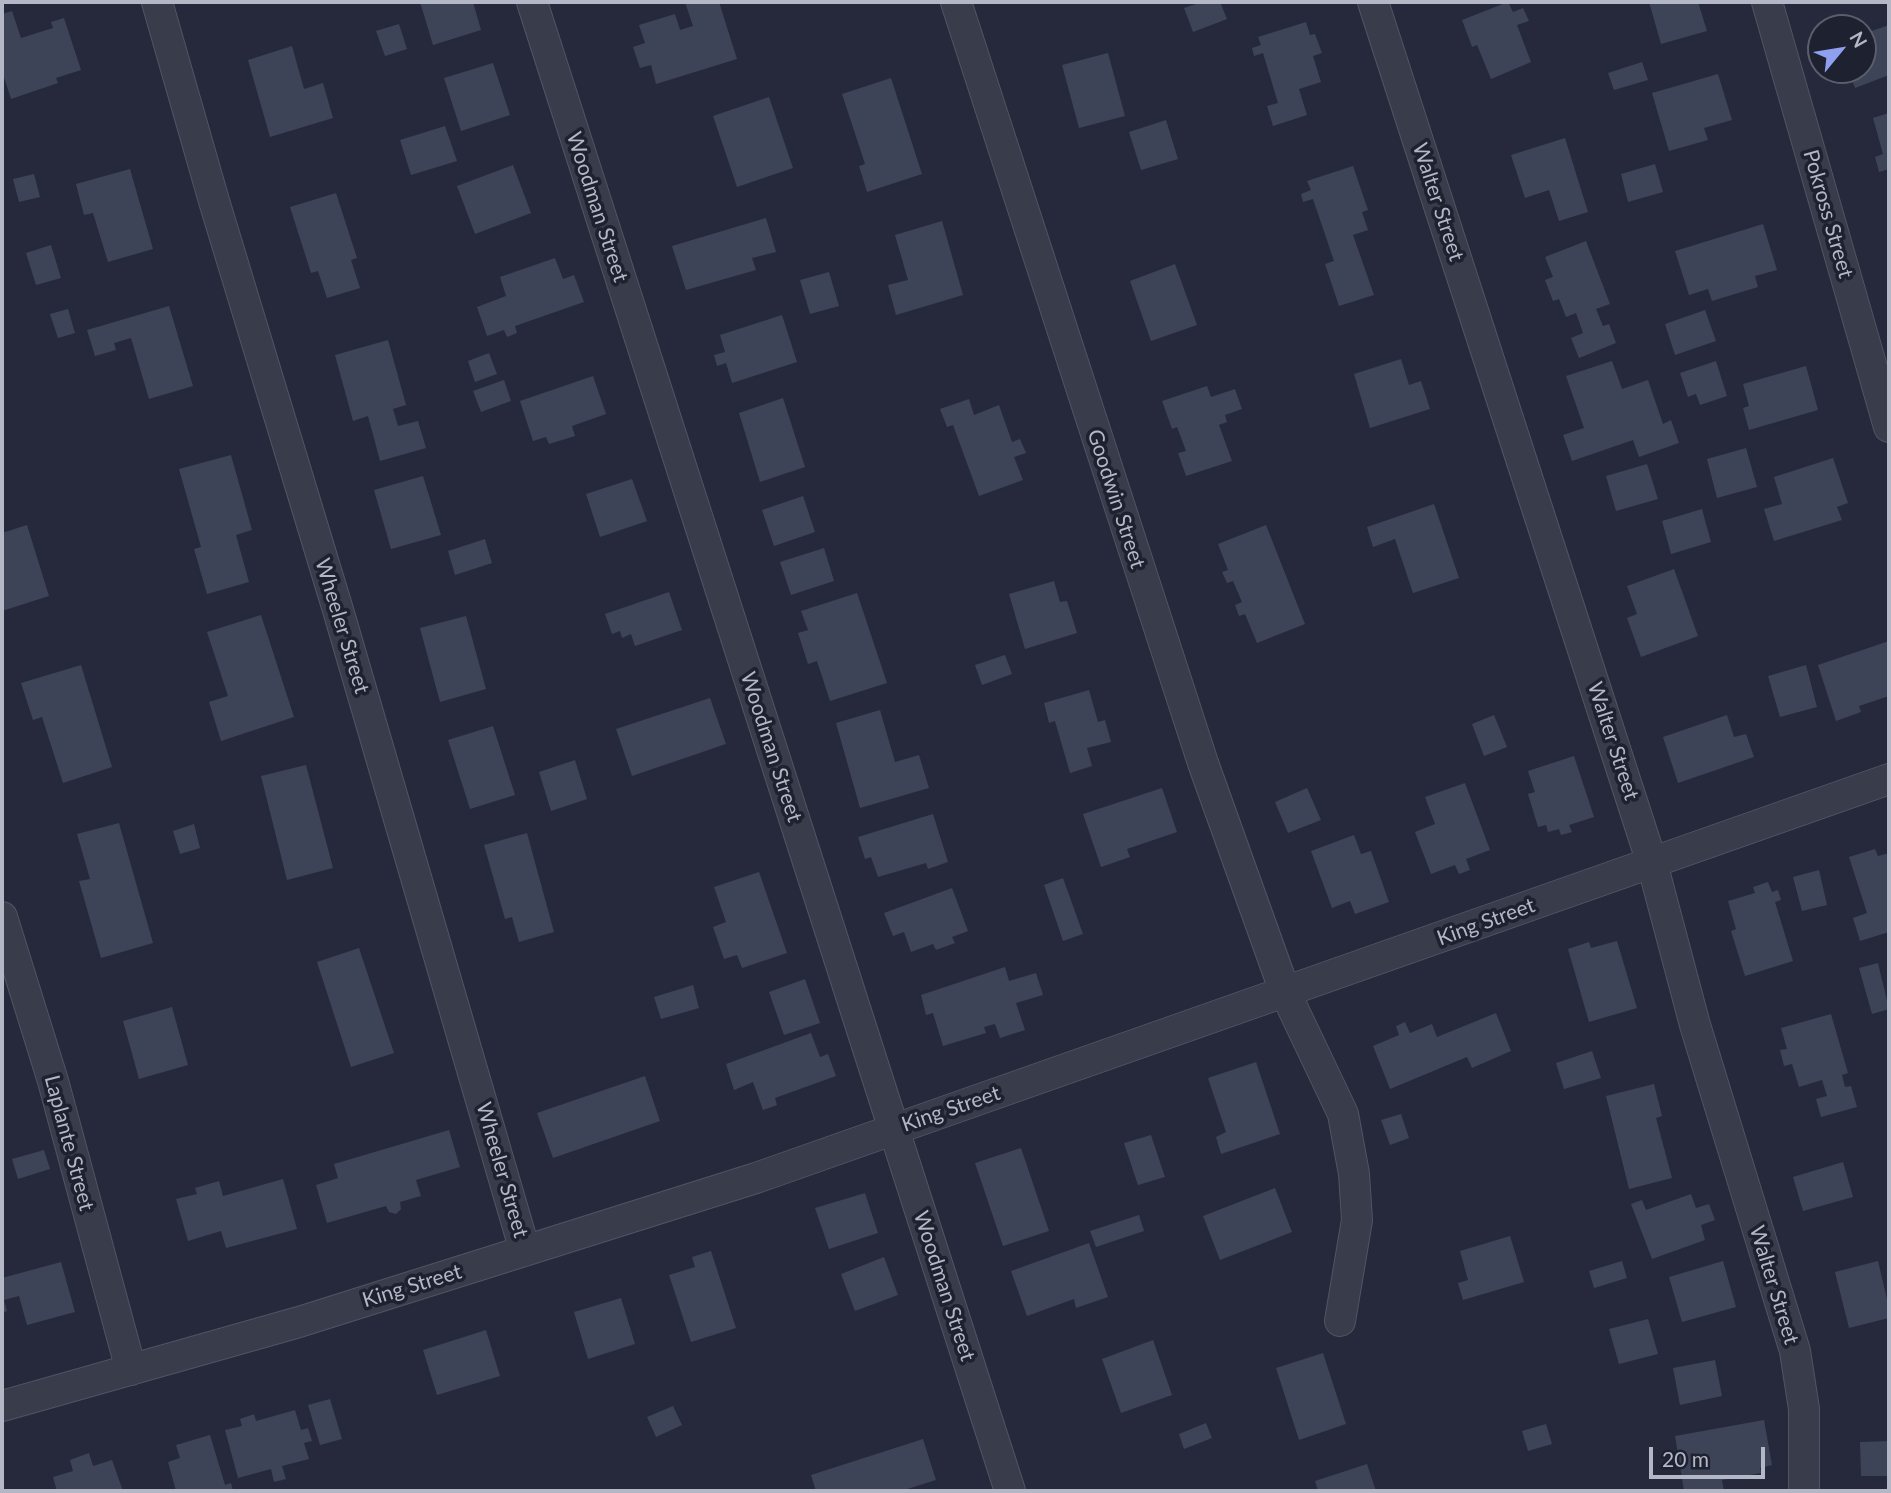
<!DOCTYPE html>
<html>
<head>
<meta charset="utf-8">
<style>
  body { margin:0 }
  #map { position:relative; width:1891px; height:1493px; overflow:hidden; background:#25293b; font-family:Lato,sans-serif }
  canvas { display:block }
  .frame { position:absolute; inset:0; border:4px solid #b4b7c6; pointer-events:none }
  .north { position:absolute; left:1807px; top:14px; width:70px; height:70px; box-sizing:border-box; background:#1e2130; border:2px solid #5a5d6c; border-radius:50%; rotate:60deg; font-size:19px; font-weight:700; line-height:28px; text-align:center; color:#b4b7c6 }
  .north::after { content:''; display:block; margin:auto; width:24px; height:32px; background:#90a0f0; clip-path:polygon(50% 0,100% 100%,50% 72%,0 100%) }
  .scale { position:absolute; left:1649px; top:1447px; width:116px; height:32px; box-sizing:border-box; border:4px solid #b4b7c6; border-top:0; padding-left:9px; font-size:21px; line-height:24px; white-space:nowrap; color:#b4b7c6; -webkit-text-stroke:5px #1e2130; paint-order:stroke }
</style>
</head>
<body>
<div id="map">
<canvas width="1891" height="1493"></canvas>
<div class="frame"></div>
<div class="north">N</div>
<div class="scale">20 m</div>
</div>
<script>
const context = document.querySelector('canvas').getContext('2d');
context.lineJoin = 'round';
function paint(path, color) { context.fillStyle = color; context.fill(path, 'evenodd'); }
function strokePath(path, color, width, dash) { context.strokeStyle = color; context.lineWidth = width; context.lineCap = dash ? 'butt' : 'round'; context.setLineDash(dash || []); context.stroke(path); }
function label(font, color, halo, rows, align = 'center') {
  context.font = font + ' Lato,sans-serif'; context.lineWidth = 7; context.setLineDash([]); context.textBaseline = 'middle'; context.strokeStyle = halo; context.fillStyle = color; for (const [text, x, y, turn = 0] of rows) {
    context.save(); context.translate(x, y); context.rotate((+turn || 0) * Math.PI / 180); context.textAlign = isNaN(turn) ? turn : align; if (halo) context.strokeText(text, 0, 0); context.fillText(text, 0, 0); context.restore();
  }
}
paint(new Path2D(`
  M 420,2 L 473,2 L 481,30 L 433,45 Z
  M 685,2 L 719,2 L 737,59 L 656,84 L 651,65 L 640,68 L 633,47 L 645,43 L 639,25 L 675,14 L 680,30 L 693,26 Z
  M 1202,2 L 1220,2 L 1227,19 L 1193,32 L 1184,8 Z
  M 1508,2 L 1513,12 L 1523,8 L 1529,21 L 1517,25 L 1531,62 L 1491,79 L 1477,45 L 1472,47 L 1462,20 Z
  M 1649,2 L 1698,2 L 1707,31 L 1661,44 Z
  M 12,11 L 21,38 L 53,28 L 51,22 L 64,18 L 81,70 L 56,78 L 58,83 L 11,99 L 2,71 L 2,14 Z
  M 1306,22 L 1310,35 L 1315,34 L 1322,53 L 1313,56 L 1321,82 L 1299,89 L 1307,115 L 1273,126 L 1267,106 L 1278,103 L 1263,53 L 1254,56 L 1252,48 L 1261,45 L 1258,37 Z
  M 399,24 L 407,49 L 385,56 L 376,31 Z
  M 1889,25 L 1889,75 L 1855,88 L 1848,70 L 1863,70 L 1863,34 Z
  M 292,46 L 304,89 L 323,83 L 333,118 L 270,137 L 248,60 Z
  M 1108,53 L 1125,116 L 1079,128 L 1062,65 Z
  M 1642,62 L 1648,80 L 1614,90 L 1608,73 Z
  M 493,63 L 510,115 L 461,131 L 444,78 Z
  M 1718,74 L 1732,120 L 1704,128 L 1708,140 L 1669,151 L 1652,93 Z
  M 891,78 L 922,174 L 867,192 L 859,166 L 865,164 L 842,94 Z
  M 769,97 L 793,168 L 737,187 L 713,116 Z
  M 1889,113 L 1889,169 L 1879,172 L 1875,157 L 1883,154 L 1873,118 Z
  M 1166,120 L 1178,159 L 1141,170 L 1129,132 Z
  M 445,126 L 457,161 L 411,175 L 400,140 Z
  M 1565,138 L 1588,212 L 1559,221 L 1549,190 L 1525,198 L 1511,155 Z
  M 1655,164 L 1663,192 L 1628,202 L 1621,174 Z
  M 513,165 L 531,213 L 475,234 L 457,186 Z
  M 1353,166 L 1368,210 L 1362,212 L 1368,230 L 1353,235 L 1374,295 L 1339,306 L 1325,264 L 1334,261 L 1313,199 L 1303,202 L 1301,194 L 1311,190 L 1307,181 Z
  M 130,169 L 153,249 L 108,262 L 93,213 L 84,215 L 76,184 Z
  M 34,174 L 40,197 L 19,202 L 13,179 Z
  M 336,193 L 357,258 L 351,260 L 360,288 L 327,298 L 318,271 L 311,273 L 290,207 Z
  M 766,218 L 776,252 L 752,258 L 756,270 L 686,290 L 672,246 Z
  M 942,221 L 963,295 L 896,315 L 888,285 L 908,280 L 895,235 Z
  M 1763,224 L 1777,270 L 1755,276 L 1758,287 L 1712,301 L 1708,289 L 1689,295 L 1675,251 Z
  M 1586,241 L 1610,304 L 1596,309 L 1603,326 L 1609,324 L 1616,343 L 1579,358 L 1571,338 L 1583,333 L 1576,313 L 1566,317 L 1559,299 L 1553,301 L 1545,280 L 1553,277 L 1545,257 Z
  M 51,245 L 61,278 L 36,285 L 26,253 Z
  M 555,258 L 563,279 L 574,275 L 584,302 L 515,326 L 517,333 L 507,337 L 504,330 L 487,336 L 477,307 L 506,296 L 500,277 Z
  M 1175,264 L 1197,325 L 1151,341 L 1130,281 Z
  M 829,272 L 839,306 L 810,314 L 800,280 Z
  M 169,306 L 193,386 L 149,399 L 131,338 L 114,343 L 116,350 L 95,356 L 87,330 Z
  M 68,309 L 75,333 L 58,338 L 50,314 Z
  M 1705,310 L 1716,341 L 1675,355 L 1665,324 Z
  M 782,315 L 797,362 L 732,383 L 726,363 L 717,366 L 714,355 L 725,352 L 720,335 Z
  M 388,340 L 406,405 L 393,409 L 398,426 L 418,421 L 426,448 L 380,461 L 368,416 L 353,421 L 335,355 Z
  M 489,353 L 497,374 L 475,382 L 468,361 Z
  M 1401,359 L 1409,385 L 1421,381 L 1430,409 L 1370,428 L 1354,374 Z
  M 1612,361 L 1622,389 L 1648,380 L 1663,424 L 1671,420 L 1679,443 L 1639,457 L 1633,440 L 1572,461 L 1563,435 L 1584,428 L 1566,376 Z
  M 1716,361 L 1727,396 L 1700,405 L 1696,394 L 1688,397 L 1680,373 Z
  M 1806,366 L 1818,410 L 1749,430 L 1743,408 L 1749,406 L 1743,384 Z
  M 593,376 L 606,414 L 572,426 L 575,436 L 549,444 L 546,437 L 533,441 L 520,401 Z
  M 504,380 L 511,401 L 481,412 L 473,391 Z
  M 1207,386 L 1211,397 L 1235,389 L 1242,409 L 1225,415 L 1227,422 L 1219,425 L 1232,461 L 1186,476 L 1178,453 L 1186,451 L 1177,427 L 1172,429 L 1162,401 Z
  M 783,398 L 805,467 L 760,482 L 739,413 Z
  M 969,399 L 974,415 L 999,405 L 1012,442 L 1020,439 L 1026,453 L 1014,457 L 1023,480 L 979,496 L 953,425 L 947,427 L 940,409 Z
  M 1746,448 L 1757,487 L 1717,498 L 1707,459 Z
  M 231,455 L 252,530 L 236,535 L 249,582 L 207,594 L 194,549 L 201,547 L 179,469 Z
  M 1833,458 L 1848,503 L 1837,507 L 1842,520 L 1774,541 L 1764,509 L 1782,504 L 1774,477 Z
  M 1647,464 L 1658,499 L 1616,511 L 1606,476 Z
  M 423,476 L 441,535 L 391,549 L 374,490 Z
  M 632,479 L 647,521 L 600,537 L 586,494 Z
  M 803,496 L 815,532 L 774,546 L 762,510 Z
  M 1434,504 L 1459,578 L 1413,593 L 1395,539 L 1373,547 L 1367,527 Z
  M 1702,509 L 1711,542 L 1671,554 L 1662,521 Z
  M 27,525 L 49,596 L 2,611 L 2,533 Z
  M 1266,525 L 1305,624 L 1257,643 L 1245,614 L 1239,616 L 1235,605 L 1242,602 L 1233,581 L 1227,583 L 1222,572 L 1228,570 L 1218,544 Z
  M 485,539 L 492,563 L 455,575 L 448,551 Z
  M 824,548 L 834,581 L 791,595 L 780,562 Z
  M 1674,569 L 1698,636 L 1641,657 L 1627,618 L 1637,614 L 1627,586 Z
  M 1054,581 L 1060,602 L 1067,601 L 1077,633 L 1025,649 L 1009,594 Z
  M 669,592 L 682,630 L 635,646 L 631,634 L 622,638 L 620,631 L 612,634 L 605,614 Z
  M 857,593 L 887,683 L 830,701 L 817,661 L 808,664 L 798,633 L 808,630 L 801,611 Z
  M 261,615 L 294,717 L 221,741 L 209,702 L 228,696 L 207,632 Z
  M 466,616 L 486,689 L 440,702 L 420,628 Z
  M 1889,641 L 1889,696 L 1859,706 L 1861,712 L 1836,721 L 1818,665 Z
  M 1005,655 L 1012,674 L 982,685 L 975,665 Z
  M 81,665 L 112,767 L 63,783 L 42,717 L 33,720 L 21,683 Z
  M 1806,665 L 1817,707 L 1780,717 L 1768,676 Z
  M 1089,690 L 1098,722 L 1105,720 L 1111,742 L 1087,748 L 1092,766 L 1070,773 L 1055,721 L 1049,723 L 1044,703 Z
  M 710,698 L 726,744 L 632,776 L 616,729 Z
  M 880,710 L 895,762 L 919,755 L 929,788 L 860,808 L 836,723 Z
  M 1494,715 L 1507,747 L 1484,756 L 1472,724 Z
  M 1727,715 L 1734,737 L 1746,734 L 1754,757 L 1678,783 L 1663,737 Z
  M 493,726 L 515,795 L 470,809 L 448,740 Z
  M 1574,756 L 1594,817 L 1569,825 L 1572,832 L 1561,835 L 1559,829 L 1548,832 L 1546,825 L 1538,827 L 1528,794 L 1535,792 L 1528,771 Z
  M 575,760 L 587,799 L 551,811 L 539,772 Z
  M 306,765 L 333,868 L 287,880 L 261,776 Z
  M 1465,783 L 1490,850 L 1466,859 L 1470,870 L 1459,874 L 1455,865 L 1431,874 L 1415,832 L 1435,824 L 1425,797 Z
  M 1162,788 L 1177,832 L 1127,849 L 1130,857 L 1101,867 L 1083,814 Z
  M 1307,788 L 1321,820 L 1288,833 L 1275,802 Z
  M 933,814 L 948,862 L 928,869 L 926,863 L 878,877 L 871,857 L 865,859 L 858,837 Z
  M 119,823 L 153,943 L 101,958 L 79,881 L 90,879 L 77,834 Z
  M 194,824 L 200,848 L 180,854 L 173,831 Z
  M 527,833 L 554,932 L 519,942 L 512,917 L 505,919 L 484,845 Z
  M 1354,835 L 1361,854 L 1371,851 L 1389,902 L 1355,914 L 1350,901 L 1332,908 L 1311,851 Z
  M 1875,849 L 1878,856 L 1889,853 L 1889,932 L 1860,941 L 1853,918 L 1867,913 L 1849,857 Z
  M 1819,870 L 1827,905 L 1802,911 L 1793,877 Z
  M 759,872 L 787,953 L 742,968 L 737,955 L 724,959 L 713,927 L 726,922 L 714,887 Z
  M 1063,878 L 1083,934 L 1063,941 L 1044,885 Z
  M 1768,882 L 1772,892 L 1778,890 L 1781,900 L 1775,902 L 1793,961 L 1745,976 L 1731,931 L 1736,929 L 1728,901 L 1755,893 L 1753,887 Z
  M 952,888 L 968,931 L 952,937 L 955,943 L 936,950 L 933,944 L 911,952 L 904,932 L 893,936 L 884,913 Z
  M 1617,941 L 1637,1008 L 1589,1022 L 1568,949 L 1589,942 L 1591,948 Z
  M 359,948 L 394,1053 L 351,1067 L 317,962 Z
  M 1878,963 L 1889,1009 L 1872,1014 L 1859,968 Z
  M 1005,967 L 1009,981 L 1036,973 L 1043,995 L 1016,1003 L 1025,1030 L 1000,1038 L 995,1024 L 984,1027 L 986,1033 L 943,1046 L 933,1013 L 926,1015 L 921,995 Z
  M 805,979 L 820,1023 L 784,1035 L 769,992 Z
  M 693,985 L 699,1008 L 661,1019 L 654,997 Z
  M 172,1007 L 188,1065 L 139,1079 L 123,1021 Z
  M 1496,1013 L 1511,1051 L 1472,1068 L 1467,1057 L 1390,1089 L 1373,1046 L 1399,1035 L 1396,1026 L 1405,1022 L 1410,1033 L 1432,1024 L 1437,1037 Z
  M 1831,1014 L 1848,1073 L 1842,1075 L 1845,1087 L 1851,1086 L 1857,1107 L 1821,1117 L 1816,1099 L 1827,1096 L 1822,1080 L 1799,1087 L 1792,1064 L 1784,1066 L 1780,1050 L 1787,1049 L 1781,1028 Z
  M 811,1033 L 820,1057 L 828,1054 L 836,1076 L 775,1098 L 777,1105 L 763,1110 L 753,1082 L 734,1090 L 726,1064 Z
  M 1592,1051 L 1601,1078 L 1564,1089 L 1556,1063 Z
  M 1256,1062 L 1280,1134 L 1221,1154 L 1216,1137 L 1226,1132 L 1208,1078 Z
  M 645,1076 L 660,1121 L 553,1158 L 537,1113 Z
  M 1654,1084 L 1662,1116 L 1656,1118 L 1672,1178 L 1629,1189 L 1606,1096 Z
  M 1401,1114 L 1409,1138 L 1390,1145 L 1381,1120 Z
  M 449,1130 L 460,1167 L 416,1180 L 421,1196 L 400,1202 L 401,1209 L 396,1214 L 389,1212 L 386,1206 L 327,1223 L 316,1185 L 338,1178 L 334,1164 Z
  M 1151,1135 L 1165,1177 L 1138,1185 L 1124,1143 Z
  M 1021,1148 L 1049,1231 L 1003,1246 L 975,1163 Z
  M 44,1150 L 50,1169 L 18,1179 L 12,1159 Z
  M 1843,1162 L 1853,1197 L 1803,1211 L 1793,1177 Z
  M 283,1179 L 297,1229 L 226,1248 L 221,1231 L 188,1241 L 176,1199 L 197,1194 L 195,1188 L 219,1181 L 223,1196 Z
  M 1275,1188 L 1292,1232 L 1220,1260 L 1203,1216 Z
  M 865,1193 L 878,1233 L 829,1249 L 815,1208 Z
  M 1691,1194 L 1696,1208 L 1709,1204 L 1715,1220 L 1701,1225 L 1705,1240 L 1652,1259 L 1631,1204 L 1642,1200 L 1646,1210 Z
  M 1139,1215 L 1144,1231 L 1096,1247 L 1090,1231 Z
  M 1510,1236 L 1524,1282 L 1463,1300 L 1458,1283 L 1468,1280 L 1460,1251 Z
  M 1089,1243 L 1108,1297 L 1076,1308 L 1074,1299 L 1027,1316 L 1011,1271 Z
  M 711,1251 L 736,1328 L 691,1342 L 669,1275 L 695,1267 L 692,1257 Z
  M 884,1257 L 898,1295 L 855,1311 L 841,1274 Z
  M 1622,1261 L 1627,1278 L 1594,1288 L 1589,1271 Z
  M 1723,1261 L 1736,1307 L 1682,1322 L 1669,1277 Z
  M 1878,1261 L 1889,1308 L 1889,1318 L 1849,1328 L 1835,1272 Z
  M 61,1262 L 75,1312 L 27,1325 L 19,1296 L 4,1300 L 7,1311 L 2,1313 L 2,1278 Z
  M 621,1298 L 635,1344 L 588,1359 L 574,1312 Z
  M 1648,1319 L 1658,1354 L 1619,1364 L 1609,1329 Z
  M 486,1330 L 500,1376 L 437,1395 L 423,1350 Z
  M 1153,1340 L 1172,1395 L 1121,1413 L 1102,1359 Z
  M 1323,1353 L 1346,1424 L 1299,1440 L 1276,1368 Z
  M 1715,1360 L 1722,1396 L 1680,1405 L 1673,1368 Z
  M 330,1399 L 342,1439 L 320,1445 L 308,1405 Z
  M 673,1406 L 682,1425 L 656,1437 L 647,1417 Z
  M 295,1410 L 301,1430 L 308,1428 L 312,1441 L 304,1443 L 309,1459 L 282,1466 L 286,1479 L 274,1482 L 271,1469 L 238,1478 L 225,1430 L 242,1426 L 240,1419 L 254,1414 L 256,1421 Z
  M 1764,1420 L 1772,1465 L 1760,1468 L 1761,1473 L 1722,1480 L 1724,1491 L 1684,1491 L 1675,1436 Z
  M 1206,1423 L 1212,1438 L 1184,1449 L 1179,1434 Z
  M 1546,1424 L 1552,1444 L 1528,1451 L 1522,1431 Z
  M 210,1435 L 225,1485 L 231,1483 L 233,1491 L 176,1491 L 168,1462 L 180,1458 L 176,1445 Z
  M 923,1439 L 936,1480 L 901,1491 L 816,1491 L 811,1475 Z
  M 1889,1441 L 1889,1476 L 1861,1476 L 1860,1442 Z
  M 89,1453 L 93,1466 L 112,1460 L 123,1491 L 57,1491 L 53,1477 L 73,1471 L 70,1460 Z
  M 1367,1464 L 1376,1491 L 1318,1491 L 1315,1481 Z`), '#3e4457');
const minor = new Path2D(`
  M 157,2 L 214,201 L 338,610 L 525,1251
  M 532,2 L 1010,1491
  M 956,2 L 1203,763 L 1285,992 L 1343,1114 L 1354,1174 L 1357,1220 L 1340,1321
  M 1373,2 L 1652,863 L 1695,1025 L 1795,1351 L 1804,1409 L 1804,1491
  M 1767,2 L 1889,427
  M 2,917 L 53,1081 L 131,1370
  M 2,1406 L 299,1322 L 756,1178 L 1889,779`);
strokePath(minor, '#515463', 32);
strokePath(minor, '#393c4b', 30);
label('21px', '#b4b7c6', '#1e2130', [
  ["Walter Street",1438,202,72],
  ["Woodman Street",597,207,72],
  ["Pokross Street",1828,214,74],
  ["Goodwin Street",1116,499,72],
  ["Wheeler Street",342,626,73],
  ["Walter Street",1613,741,72],
  ["Woodman Street",771,747,72],
  ["King Street",1486,922,-20],
  ["King Street",951,1109,-19],
  ["Laplante Street",69,1143,75],
  ["Wheeler Street",502,1170,74],
  ["Walter Street",1774,1285,73],
  ["King Street",412,1286,-17],
  ["Woodman Street",944,1286,72]
]);
</script>
</body>
</html>
